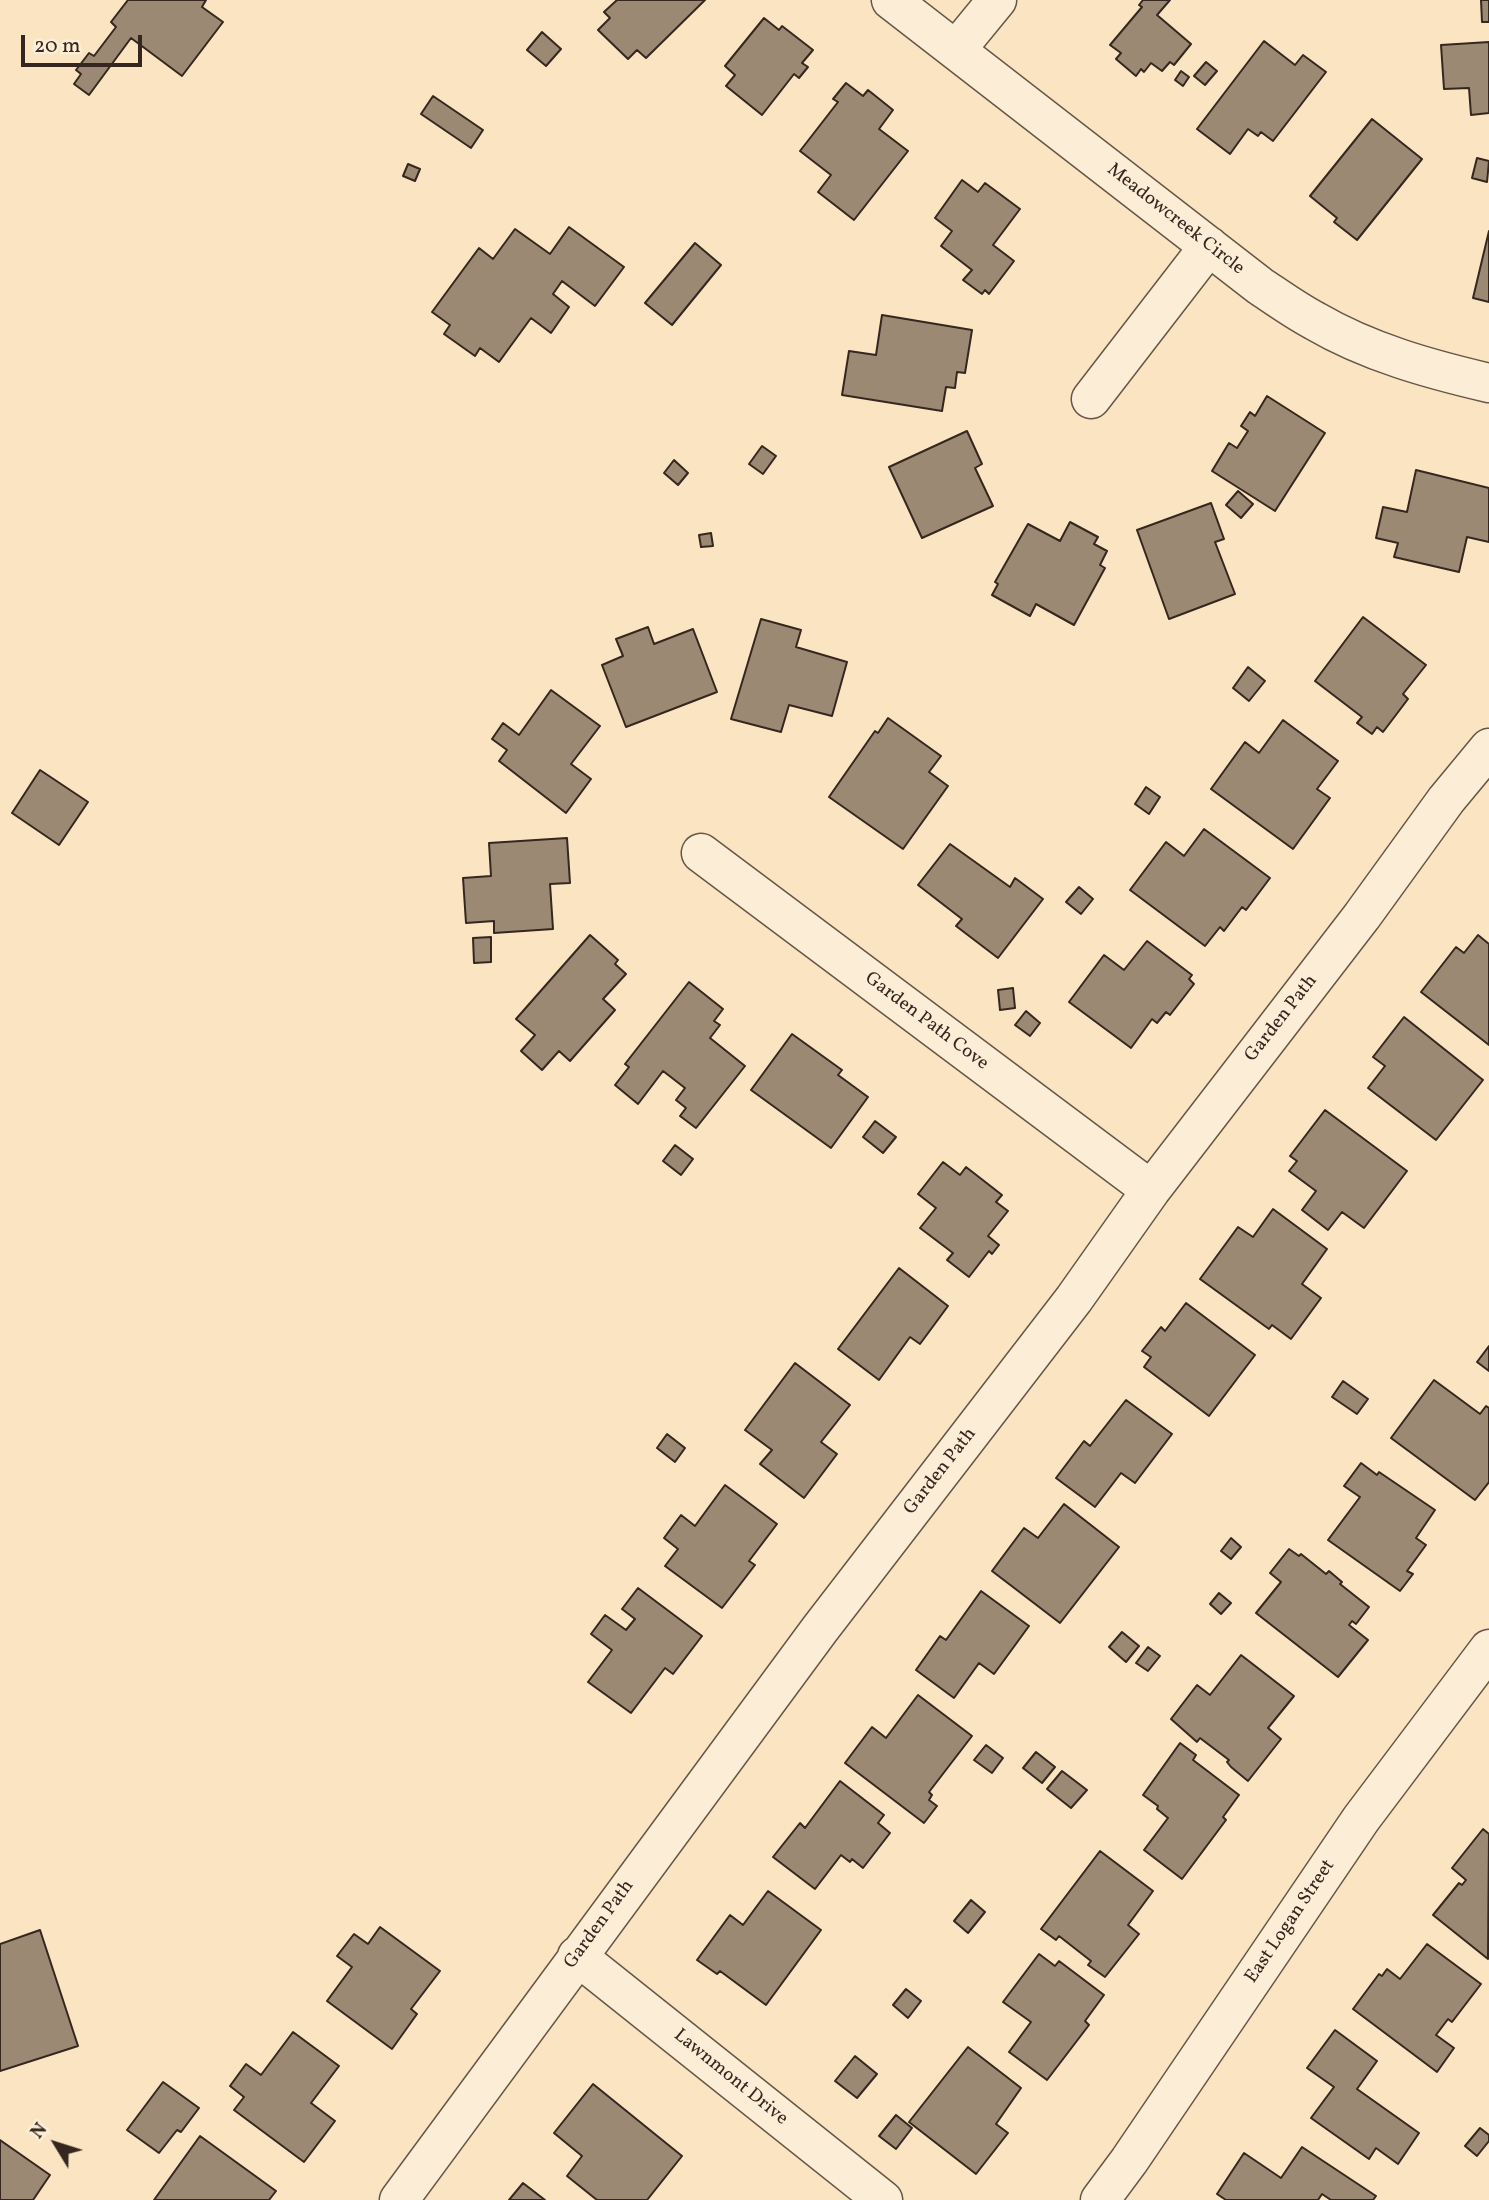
<!DOCTYPE html>
<html>
<head>
<meta charset="utf-8">
<style>
  body { margin:0 }
  #map { position:relative; width:1489px; height:2200px; overflow:hidden; background:#fbe4c1; font-family:Vollkorn,serif }
  canvas { display:block }
  .north { position:absolute; left:21px; top:2109px; width:70px; height:70px; -webkit-text-stroke:5px #fcedd7; paint-order:stroke; rotate:308deg; font-size:19px; font-weight:700; line-height:28px; text-align:center; color:#35271f }
  .north::after { content:''; display:block; margin:auto; width:24px; height:32px; background:#35271f; clip-path:polygon(50% 0,100% 100%,50% 72%,0 100%) }
  .scale { position:absolute; left:21px; top:35px; width:121px; height:32px; box-sizing:border-box; border:4px solid #35271f; border-top:0; padding-left:9px; font-size:21px; line-height:24px; white-space:nowrap; color:#35271f; -webkit-text-stroke:5px #fcedd7; paint-order:stroke }
</style>
</head>
<body>
<div id="map">
<canvas width="1489" height="2200"></canvas>
<div class="north">N</div>
<div class="scale">20 m</div>
</div>
<script>
const context = document.querySelector('canvas').getContext('2d');
context.lineJoin = 'round';
function paint(path, color) { context.fillStyle = color; context.fill(path, 'evenodd'); }
function strokePath(path, color, width, dash) { context.strokeStyle = color; context.lineWidth = width; context.lineCap = dash ? 'butt' : 'round'; context.setLineDash(dash || []); context.stroke(path); }
function label(font, color, halo, rows, align = 'center') {
  context.font = font + ' Vollkorn,serif'; context.lineWidth = 5; context.setLineDash([]); context.textBaseline = 'middle'; context.strokeStyle = halo; context.fillStyle = color; for (const [text, x, y, turn = 0] of rows) {
    context.save(); context.translate(x, y); context.rotate((+turn || 0) * Math.PI / 180); context.textAlign = isNaN(turn) ? turn : align; if (halo) context.strokeText(text, 0, 0); context.fillText(text, 0, 0); context.restore();
  }
}
const building = new Path2D(`
  M 128,0 L 206,0 L 202,7 L 223,22 L 182,76 L 131,38 L 89,95 L 74,84 L 81,74 L 76,70 L 89,53 L 94,56 L 116,27 L 111,22 Z
  M 617,0 L 705,0 L 646,58 L 637,50 L 628,59 L 598,30 L 610,18 L 604,12 Z
  M 1143,0 L 1170,0 L 1157,15 L 1191,44 L 1174,65 L 1170,62 L 1162,71 L 1151,63 L 1144,72 L 1141,69 L 1136,76 L 1116,59 L 1121,53 L 1110,45 L 1142,7 L 1139,5 Z
  M 1481,0 L 1489,0 L 1489,22 L 1482,22 Z
  M 764,18 L 779,30 L 782,26 L 813,50 L 802,63 L 808,67 L 799,78 L 794,74 L 762,115 L 726,86 L 735,75 L 725,66 Z
  M 542,32 L 561,49 L 546,66 L 527,50 Z
  M 1264,41 L 1295,65 L 1303,55 L 1326,72 L 1273,141 L 1261,132 L 1258,136 L 1248,129 L 1230,154 L 1197,129 Z
  M 1489,42 L 1489,113 L 1471,115 L 1469,88 L 1444,89 L 1441,45 Z
  M 1206,62 L 1217,71 L 1205,85 L 1194,76 Z
  M 1181,71 L 1189,77 L 1183,86 L 1175,80 Z
  M 846,83 L 863,96 L 868,90 L 893,110 L 879,129 L 908,151 L 854,220 L 818,192 L 831,175 L 800,151 L 838,102 L 833,99 Z
  M 433,96 L 483,130 L 471,148 L 421,114 Z
  M 1372,119 L 1422,159 L 1357,240 L 1334,222 L 1337,218 L 1310,196 Z
  M 1477,158 L 1489,161 L 1487,182 L 1472,178 Z
  M 408,164 L 420,169 L 415,181 L 403,176 Z
  M 962,180 L 978,192 L 985,183 L 1020,209 L 993,245 L 1014,261 L 989,294 L 985,290 L 982,294 L 963,280 L 972,270 L 941,246 L 952,231 L 935,218 Z
  M 569,227 L 624,267 L 595,306 L 562,281 L 553,294 L 569,307 L 551,333 L 531,318 L 499,362 L 480,348 L 475,356 L 444,334 L 450,325 L 432,312 L 479,248 L 493,259 L 515,229 L 550,254 Z
  M 1489,231 L 1489,302 L 1473,298 Z
  M 695,243 L 721,265 L 672,325 L 645,303 Z
  M 882,315 L 972,330 L 965,373 L 957,372 L 955,388 L 946,387 L 942,411 L 842,395 L 849,351 L 876,355 Z
  M 1267,396 L 1325,433 L 1275,511 L 1212,471 L 1229,443 L 1237,448 L 1248,431 L 1241,426 L 1250,412 L 1255,416 Z
  M 967,431 L 982,464 L 975,468 L 993,506 L 922,538 L 889,467 Z
  M 762,446 L 776,456 L 763,474 L 749,464 Z
  M 674,460 L 688,473 L 678,485 L 664,473 Z
  M 1416,470 L 1489,488 L 1489,542 L 1467,537 L 1459,572 L 1394,557 L 1398,543 L 1376,538 L 1383,507 L 1407,512 Z
  M 1238,491 L 1253,504 L 1241,518 L 1226,505 Z
  M 1211,503 L 1224,539 L 1215,542 L 1235,594 L 1169,619 L 1137,530 Z
  M 1070,522 L 1098,537 L 1094,544 L 1107,551 L 1100,565 L 1105,568 L 1074,625 L 1036,604 L 1030,616 L 992,595 L 998,584 L 995,582 L 1028,524 L 1060,541 Z
  M 711,533 L 713,546 L 701,547 L 699,535 Z
  M 1363,617 L 1426,665 L 1403,694 L 1408,699 L 1383,732 L 1377,727 L 1372,734 L 1357,723 L 1362,717 L 1315,681 Z
  M 761,619 L 801,630 L 796,647 L 847,662 L 832,716 L 789,705 L 781,732 L 731,719 Z
  M 648,627 L 654,644 L 693,629 L 717,692 L 626,727 L 602,665 L 623,656 L 616,639 Z
  M 1248,667 L 1265,681 L 1249,701 L 1233,688 Z
  M 551,690 L 600,726 L 571,764 L 591,779 L 566,813 L 499,761 L 507,750 L 492,739 L 503,723 L 519,735 Z
  M 888,718 L 941,756 L 929,772 L 948,786 L 903,849 L 829,797 L 875,731 L 878,733 Z
  M 1283,720 L 1338,761 L 1317,789 L 1330,798 L 1293,849 L 1211,789 L 1245,742 L 1259,753 Z
  M 40,770 L 88,802 L 59,845 L 12,813 Z
  M 1146,787 L 1160,797 L 1149,814 L 1135,804 Z
  M 1204,829 L 1270,878 L 1246,910 L 1242,907 L 1224,931 L 1220,927 L 1205,946 L 1130,890 L 1166,842 L 1184,856 Z
  M 567,838 L 570,883 L 550,884 L 553,929 L 494,933 L 494,921 L 466,923 L 463,878 L 491,876 L 489,843 Z
  M 950,844 L 1010,887 L 1015,878 L 1043,899 L 998,958 L 956,926 L 962,919 L 918,885 Z
  M 1079,887 L 1093,899 L 1081,914 L 1066,902 Z
  M 590,935 L 618,960 L 615,964 L 626,974 L 603,999 L 615,1010 L 570,1061 L 559,1051 L 542,1070 L 521,1051 L 535,1035 L 516,1019 Z
  M 1478,935 L 1489,944 L 1489,1045 L 1421,992 L 1456,947 L 1464,953 Z
  M 491,937 L 491,962 L 474,963 L 473,938 Z
  M 1147,941 L 1192,975 L 1189,979 L 1194,984 L 1170,1015 L 1166,1012 L 1157,1023 L 1152,1019 L 1131,1048 L 1069,1002 L 1104,955 L 1124,970 Z
  M 689,982 L 723,1009 L 714,1021 L 720,1025 L 710,1038 L 745,1066 L 696,1128 L 680,1116 L 686,1108 L 676,1100 L 685,1088 L 663,1071 L 638,1104 L 615,1085 L 629,1067 L 625,1064 Z
  M 1013,988 L 1015,1008 L 1000,1010 L 998,990 Z
  M 1026,1011 L 1040,1023 L 1030,1036 L 1015,1025 Z
  M 1404,1017 L 1483,1080 L 1436,1140 L 1368,1088 L 1385,1066 L 1373,1057 Z
  M 792,1034 L 842,1070 L 838,1075 L 868,1097 L 831,1148 L 751,1090 Z
  M 1325,1110 L 1407,1171 L 1364,1228 L 1342,1212 L 1328,1230 L 1302,1210 L 1316,1191 L 1289,1171 L 1297,1161 L 1290,1156 Z
  M 875,1121 L 896,1137 L 883,1153 L 863,1137 Z
  M 675,1145 L 693,1159 L 681,1175 L 663,1161 Z
  M 943,1162 L 960,1175 L 966,1167 L 1002,1195 L 996,1202 L 1008,1211 L 988,1236 L 999,1245 L 992,1254 L 989,1251 L 969,1277 L 947,1260 L 953,1253 L 920,1228 L 936,1208 L 918,1194 Z
  M 1273,1209 L 1327,1249 L 1302,1284 L 1321,1298 L 1291,1339 L 1272,1325 L 1269,1329 L 1200,1279 L 1238,1227 L 1253,1237 Z
  M 899,1268 L 948,1306 L 920,1344 L 910,1337 L 879,1380 L 838,1349 Z
  M 1186,1303 L 1255,1355 L 1209,1416 L 1144,1367 L 1151,1357 L 1142,1351 L 1161,1327 L 1165,1331 Z
  M 1489,1346 L 1489,1371 L 1477,1362 Z
  M 795,1363 L 850,1405 L 821,1442 L 837,1454 L 804,1498 L 760,1464 L 772,1450 L 745,1430 Z
  M 1434,1380 L 1480,1414 L 1486,1406 L 1489,1408 L 1489,1482 L 1475,1500 L 1391,1438 Z
  M 1343,1381 L 1368,1399 L 1357,1414 L 1332,1397 Z
  M 1126,1400 L 1172,1434 L 1135,1483 L 1121,1473 L 1095,1507 L 1056,1478 L 1084,1441 L 1090,1446 Z
  M 667,1434 L 685,1448 L 675,1462 L 657,1448 Z
  M 1361,1463 L 1377,1475 L 1379,1472 L 1435,1510 L 1416,1538 L 1426,1545 L 1407,1571 L 1413,1574 L 1400,1591 L 1328,1540 L 1360,1497 L 1344,1486 Z
  M 725,1485 L 777,1524 L 749,1561 L 755,1565 L 722,1608 L 665,1566 L 678,1549 L 664,1538 L 681,1515 L 695,1526 Z
  M 1064,1504 L 1119,1547 L 1060,1623 L 992,1571 L 1024,1528 L 1038,1538 Z
  M 1231,1538 L 1241,1547 L 1231,1559 L 1221,1551 Z
  M 1289,1549 L 1299,1556 L 1301,1554 L 1326,1574 L 1329,1571 L 1342,1582 L 1340,1584 L 1369,1607 L 1356,1624 L 1352,1621 L 1349,1625 L 1368,1640 L 1338,1677 L 1256,1613 L 1281,1582 L 1270,1573 Z
  M 638,1588 L 702,1636 L 673,1674 L 665,1668 L 631,1713 L 588,1682 L 612,1650 L 591,1634 L 605,1615 L 626,1630 L 635,1619 L 622,1609 Z
  M 981,1591 L 1029,1626 L 994,1674 L 979,1663 L 954,1698 L 916,1670 L 940,1636 L 946,1640 Z
  M 1219,1593 L 1231,1603 L 1221,1614 L 1210,1604 Z
  M 1122,1632 L 1139,1646 L 1126,1662 L 1109,1647 Z
  M 1148,1647 L 1160,1656 L 1148,1671 L 1136,1663 Z
  M 1241,1655 L 1294,1696 L 1268,1728 L 1281,1739 L 1248,1781 L 1231,1767 L 1227,1762 L 1229,1760 L 1200,1738 L 1197,1742 L 1171,1719 L 1197,1685 L 1210,1695 Z
  M 918,1695 L 972,1736 L 929,1792 L 932,1795 L 929,1800 L 937,1806 L 924,1823 L 845,1763 L 872,1727 L 886,1738 Z
  M 1180,1743 L 1196,1755 L 1193,1760 L 1239,1795 L 1223,1817 L 1226,1820 L 1182,1879 L 1144,1850 L 1168,1818 L 1157,1809 L 1158,1806 L 1143,1795 Z
  M 986,1745 L 1003,1758 L 992,1773 L 974,1760 Z
  M 1036,1752 L 1055,1767 L 1042,1783 L 1023,1768 Z
  M 1062,1771 L 1087,1790 L 1071,1808 L 1047,1789 Z
  M 840,1781 L 884,1815 L 878,1823 L 890,1833 L 863,1868 L 852,1859 L 850,1862 L 841,1855 L 815,1889 L 773,1857 L 800,1823 L 805,1828 Z
  M 1483,1829 L 1489,1834 L 1488,1959 L 1433,1915 L 1459,1883 L 1462,1885 L 1466,1880 L 1452,1868 Z
  M 1100,1851 L 1153,1891 L 1128,1925 L 1139,1934 L 1105,1977 L 1088,1965 L 1091,1961 L 1059,1936 L 1056,1940 L 1041,1929 Z
  M 768,1891 L 821,1930 L 766,2005 L 720,1971 L 717,1974 L 697,1960 L 730,1915 L 743,1925 Z
  M 971,1900 L 985,1912 L 968,1933 L 954,1921 Z
  M 380,1927 L 440,1971 L 411,2009 L 417,2014 L 392,2049 L 327,2001 L 352,1967 L 337,1956 L 354,1934 L 368,1944 Z
  M 40,1930 L 78,2046 L 0,2071 L 0,1944 Z
  M 1427,1944 L 1481,1984 L 1452,2022 L 1448,2019 L 1436,2035 L 1454,2048 L 1437,2072 L 1353,2009 L 1379,1974 L 1382,1976 L 1387,1969 L 1400,1979 Z
  M 1039,1954 L 1055,1966 L 1059,1961 L 1104,1995 L 1085,2021 L 1089,2025 L 1047,2080 L 1009,2052 L 1031,2022 L 1003,2002 Z
  M 906,1989 L 921,2001 L 908,2018 L 893,2005 Z
  M 1335,2030 L 1377,2061 L 1357,2089 L 1419,2133 L 1398,2164 L 1376,2148 L 1369,2159 L 1311,2118 L 1334,2087 L 1307,2068 Z
  M 293,2032 L 339,2066 L 311,2103 L 335,2121 L 304,2162 L 234,2110 L 244,2097 L 230,2086 L 246,2064 L 261,2075 Z
  M 968,2047 L 1021,2088 L 996,2124 L 1008,2133 L 976,2174 L 909,2122 Z
  M 855,2056 L 877,2074 L 857,2098 L 835,2081 Z
  M 163,2082 L 199,2108 L 181,2132 L 177,2130 L 159,2153 L 127,2130 Z
  M 593,2084 L 682,2156 L 647,2200 L 597,2200 L 567,2176 L 582,2156 L 554,2133 Z
  M 896,2115 L 912,2128 L 896,2149 L 879,2136 Z
  M 1480,2128 L 1489,2135 L 1489,2141 L 1477,2156 L 1465,2146 Z
  M 200,2136 L 276,2191 L 269,2200 L 154,2200 Z
  M 0,2140 L 50,2175 L 33,2200 L 0,2200 Z
  M 1302,2147 L 1376,2196 L 1373,2200 L 1331,2200 L 1322,2194 L 1318,2200 L 1226,2200 L 1217,2194 L 1244,2153 L 1281,2178 Z
  M 523,2183 L 545,2200 L 509,2200 Z`);
paint(building, '#9c8973');
strokePath(building, '#35271f', 2);
const minor = new Path2D(`
  M 891,0 L 1260,286 C 1278,298 1296,311 1315,321 C 1368,352 1429,369 1489,383
  M 956,50 L 997,0
  M 1091,399 L 1209,246
  M 701,853 L 1151,1190
  M 577,1956 L 883,2200
  M 399,2200 L 820,1629 L 1074,1299 L 1151,1190 L 1362,916 L 1446,800 L 1489,748
  M 1100,2200 L 1129,2161 L 1361,1819 L 1489,1649`);
strokePath(minor, '#665648', 41);
strokePath(minor, '#fcedd7', 38);
label('19px', '#35271f', '#fcedd7', [
  ["Meadowcreek Circle",1175,220,38],
  ["Garden Path",1282,1019,-52],
  ["Garden Path Cove",926,1022,37],
  ["Garden Path",941,1472,-52],
  ["East Logan Street",1291,1922,-56],
  ["Garden Path",600,1925,-54],
  ["Lawnmont Drive",730,2078,39]
]);
</script>
</body>
</html>
